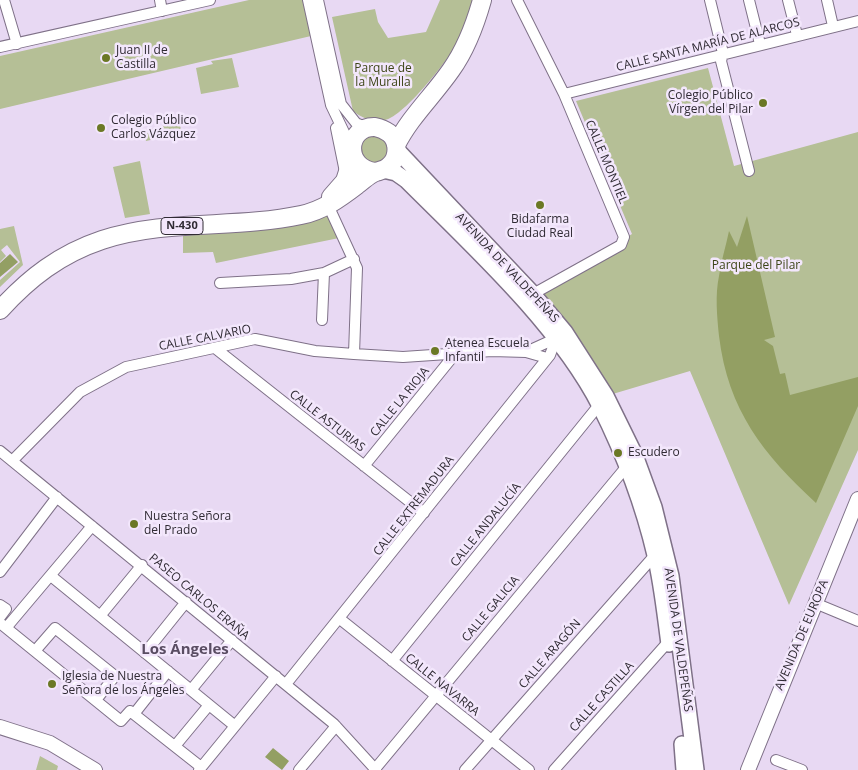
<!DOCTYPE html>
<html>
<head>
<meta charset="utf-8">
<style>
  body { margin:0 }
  canvas { display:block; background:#e8d9f3 }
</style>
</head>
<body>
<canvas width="858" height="770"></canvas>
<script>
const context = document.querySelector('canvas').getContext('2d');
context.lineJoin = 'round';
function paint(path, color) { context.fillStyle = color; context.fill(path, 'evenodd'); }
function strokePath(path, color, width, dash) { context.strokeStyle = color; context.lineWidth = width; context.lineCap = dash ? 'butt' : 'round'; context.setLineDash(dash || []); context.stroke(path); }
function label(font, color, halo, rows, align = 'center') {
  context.font = font + ' "Open Sans",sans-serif'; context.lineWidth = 5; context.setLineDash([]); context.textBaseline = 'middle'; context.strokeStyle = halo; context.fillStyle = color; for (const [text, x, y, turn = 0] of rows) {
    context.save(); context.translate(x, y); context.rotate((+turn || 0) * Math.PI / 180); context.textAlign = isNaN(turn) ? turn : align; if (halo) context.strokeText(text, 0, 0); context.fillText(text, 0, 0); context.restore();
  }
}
paint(new Path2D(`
  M 249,0 L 303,0 L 311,36 L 0,109 L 0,56 Z
  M 440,0 L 475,0 C 471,13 467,28 460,40 C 449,58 405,116 385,120 C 373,123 362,118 353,111 L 332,17 L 375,9 L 378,22 L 388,38 L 426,32 Z
  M 232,58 L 239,87 L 201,94 L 196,68 L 213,64 L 211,61 Z
  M 708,68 L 734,166 L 858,132 L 858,450 L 789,605 L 690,371 L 606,396 L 533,294 L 632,234 L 576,101 Z
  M 179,122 L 182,133 L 146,141 L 144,130 Z
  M360 149a14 14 0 1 1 28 0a14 14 0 1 1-28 0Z
  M 140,161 L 150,214 L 125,218 L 113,167 Z
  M 332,212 L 344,237 L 216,263 L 213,252 L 183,253 L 183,226 Z
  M 14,226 L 23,265 L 0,287 L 0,280 L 20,262 L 7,245 L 1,250 L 6,256 L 0,262 L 0,229 Z
  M 40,756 L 58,766 L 57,770 L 36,770 Z`), '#b5bf96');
paint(new Path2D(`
  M 747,216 L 775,337 L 764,340 L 773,346 L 780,374 L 785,373 L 790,395 L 858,377 L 858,406 L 816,503 C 763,454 728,410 719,336 C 717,316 715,295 719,276 C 721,261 726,246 729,231 L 737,247 Z
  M 10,254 L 18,262 L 0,277 L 0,263 Z
  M 273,748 L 289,761 L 282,770 L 265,757 Z`), '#939f63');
const street = new Path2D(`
  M 4,0 L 17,44
  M 160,0 L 162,11
  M 308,0 L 331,105 L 352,149
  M 318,0 L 341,104 L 356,123 L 368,128
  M 517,0 L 564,94 L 624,237 L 621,245 L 533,294
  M 710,0 L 723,53 L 721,61 L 749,171
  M 749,0 L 760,44
  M 788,0 L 797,35
  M 827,0 L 833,26
  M 0,47 L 210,0
  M 564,94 L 858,21
  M 336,128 L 345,172
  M 328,205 L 357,268 L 354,354
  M 220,283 L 291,279 L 324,273 L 354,259
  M 322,320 L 324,273
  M 215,348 L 424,513
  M 526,352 L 559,337
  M 0,451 L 334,724 L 376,770
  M 12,461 L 80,392 L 126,367 L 255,339 L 315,351 L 354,354 L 403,357 L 492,351 L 526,352 L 547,358
  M 364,466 L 455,354
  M 0,572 L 57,497
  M 51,576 L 235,726
  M 0,605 L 6,609 L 0,617
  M 822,606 L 858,621
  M 100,616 L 142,565
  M 340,619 L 529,770
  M 0,623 L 121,721 L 130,711 L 201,767
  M 6,628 L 92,526
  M 35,651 L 55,628 L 115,676 L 96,700
  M 145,653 L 186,602
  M 392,661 L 599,405
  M 286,684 L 550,355 L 556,339
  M 191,690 L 232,640
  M 134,714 L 168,671
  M 175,746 L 209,705
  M 776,760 L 802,770
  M 375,769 L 627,466
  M 199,770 L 276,676
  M 299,770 L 336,726
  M 465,770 L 655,555
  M 554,770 L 669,641`);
const secondary = new Path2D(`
  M 0,727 L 50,743 L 95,770
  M 748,770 L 858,499`);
const primary = new Path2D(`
  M 397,150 L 533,294 L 565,332 L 606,396 L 635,455 L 654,507 L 671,576 L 696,770
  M 383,170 L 396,173 L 406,180 C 471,245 558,324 600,406 C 623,452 643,504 655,555 C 662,584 665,615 669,644
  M 682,744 L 684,770`);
const highway = new Path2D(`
  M 396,145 C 410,117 433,96 451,70 C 466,49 475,25 482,0
  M 331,197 L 345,181 L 353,156
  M 0,310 C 29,278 60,254 102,240 C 166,219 235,229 301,215 C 322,211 340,198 357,185 C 363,181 369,174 376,172 C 381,170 385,170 389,166 C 399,158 399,141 389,133 C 385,130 380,128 375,127 C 346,126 343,168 375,172`);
strokePath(street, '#7f7188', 12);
strokePath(secondary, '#7f7188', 16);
strokePath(primary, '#7f7188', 18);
strokePath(highway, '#7f7188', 20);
strokePath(street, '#fff', 10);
strokePath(secondary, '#fff', 14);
strokePath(primary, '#fff', 15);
strokePath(highway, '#fff', 18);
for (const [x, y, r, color] of [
  [106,58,5,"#6b7825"],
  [763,103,5,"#6b7825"],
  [101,128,5,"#6b7825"],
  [540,205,5,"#6b7825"],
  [435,351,5,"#6b7825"],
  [618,453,5,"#6b7825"],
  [134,524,5,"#6b7825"],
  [52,684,5,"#6b7825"]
]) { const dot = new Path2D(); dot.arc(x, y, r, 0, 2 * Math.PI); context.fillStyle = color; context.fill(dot); strokePath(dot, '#f3e7fc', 2); }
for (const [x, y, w] of [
  [182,226,42]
]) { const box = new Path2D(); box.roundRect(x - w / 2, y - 8.5, w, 17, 4); context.fillStyle = '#f3e7fc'; context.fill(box); strokePath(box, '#302b34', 1); }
label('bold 11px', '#302b34', null, [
  ["N-430",182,226]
]);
label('12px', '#302b34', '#f3e7fc', [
  ["CALLE SANTA MARÍA DE ALARCOS",708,45,-14],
  ["CALLE MONTIEL",606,162,67],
  ["AVENIDA DE VALDEPEÑAS",507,268,47],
  ["CALLE CALVARIO",205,338,-11],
  ["CALLE LA RIOJA",400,402,-51],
  ["CALLE ASTURIAS",327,421,38],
  ["CALLE EXTREMADURA",414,506,-52],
  ["CALLE ANDALUCÍA",486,525,-51],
  ["PASEO CARLOS ERAÑA",199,597,40],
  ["CALLE GALICIA",491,609,-50],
  ["AVENIDA DE EUROPA",802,635,-67],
  ["AVENIDA DE VALDEPEÑAS",678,640,82],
  ["CALLE ARAGÓN",550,654,-49],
  ["CALLE NAVARRA",442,685,39],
  ["CALLE CASTILLA",602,697,-48]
]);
label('12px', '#302b34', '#f3e7fc', [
  ["Juan II de",116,51],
  ["Castilla",116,65],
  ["Colegio Público",753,96,"right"],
  ["Vírgen del Pilar",753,110,"right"],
  ["Colegio Público",111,121],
  ["Carlos Vázquez",111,135],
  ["Bidafarma",540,220,"center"],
  ["Ciudad Real",540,234,"center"],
  ["Atenea Escuela",445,344],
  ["Infantil",445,358],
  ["Escudero",628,453],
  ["Nuestra Señora",144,517],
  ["del Prado",144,531],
  ["Iglesia de Nuestra",62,677],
  ["Señora de los Ángeles",62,691]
], 'left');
label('12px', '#3d4517', '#f3e7fc', [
  ["Parque de",383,69],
  ["la Muralla",383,83],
  ["Parque del Pilar",756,266]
]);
label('bold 15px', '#5a4d63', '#f3e7fc', [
  ["Los Ángeles",185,650]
]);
</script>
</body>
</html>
